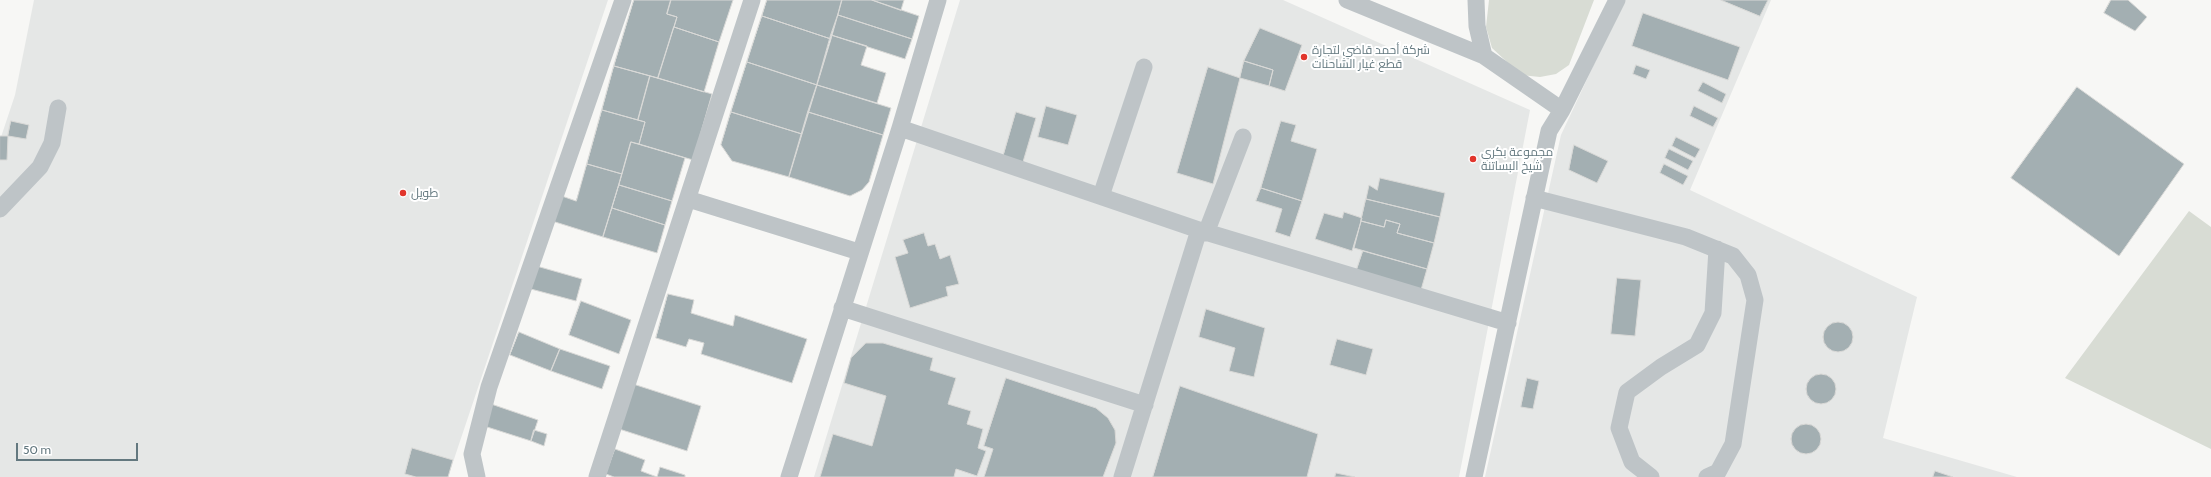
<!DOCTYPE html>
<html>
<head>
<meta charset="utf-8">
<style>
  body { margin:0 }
  #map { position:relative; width:2211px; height:477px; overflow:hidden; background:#f7f7f5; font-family:Cabin,sans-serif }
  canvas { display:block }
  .scale { position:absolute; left:16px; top:443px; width:122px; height:18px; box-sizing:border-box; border:2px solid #63787f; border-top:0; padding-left:5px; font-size:12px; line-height:14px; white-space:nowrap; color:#63787f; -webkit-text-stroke:3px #fff; paint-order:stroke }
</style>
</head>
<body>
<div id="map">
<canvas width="2211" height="477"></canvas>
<div class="scale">50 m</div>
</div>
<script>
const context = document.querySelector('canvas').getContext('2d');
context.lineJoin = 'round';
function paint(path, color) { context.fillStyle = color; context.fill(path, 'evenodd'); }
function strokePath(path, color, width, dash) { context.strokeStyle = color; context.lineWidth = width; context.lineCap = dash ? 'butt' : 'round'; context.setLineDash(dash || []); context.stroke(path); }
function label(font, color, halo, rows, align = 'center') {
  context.font = font + ' Cabin,Cairo,sans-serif'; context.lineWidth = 4; context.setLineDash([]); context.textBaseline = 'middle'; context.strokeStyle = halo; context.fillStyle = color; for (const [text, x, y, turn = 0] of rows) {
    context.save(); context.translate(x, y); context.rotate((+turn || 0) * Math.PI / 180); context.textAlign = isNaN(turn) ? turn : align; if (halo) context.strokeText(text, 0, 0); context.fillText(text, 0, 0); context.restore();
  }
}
paint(new Path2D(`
  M 34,0 L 608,0 L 448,477 L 0,477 L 0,140 L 15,95 Z
  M 960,0 L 1283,0 L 1530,110 L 1459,477 L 814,477 Z
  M 1624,0 L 1771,0 L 1690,190 L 1917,297 L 1883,438 L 2017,477 L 1485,477 L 1561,135 Z`), '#e5e7e6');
paint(new Path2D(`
  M 1489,0 L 1594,0 L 1569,65 L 1556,74 L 1540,77 L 1521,75 L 1492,48 L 1486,27 Z
  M 2189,211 L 2211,227 L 2211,449 L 2065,378 Z`), '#d8dcd4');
const building = new Path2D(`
  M 634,0 L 671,0 L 667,14 L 677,17 L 658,78 L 614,66 Z
  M 671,0 L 733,0 L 719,42 L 674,27 L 677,17 L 667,14 Z
  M 767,0 L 842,0 L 831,39 L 762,16 Z
  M 842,0 L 872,0 L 919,16 L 912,39 L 838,15 Z
  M 872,0 L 904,0 L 901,10 Z
  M 1721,0 L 1768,0 L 1760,16 Z
  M 2111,0 L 2128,0 L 2147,17 L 2135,31 L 2104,13 Z
  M 1643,13 L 1740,47 L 1728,80 L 1632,46 Z
  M 838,15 L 912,39 L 905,59 L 831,35 Z
  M 762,16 L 831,39 L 817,85 L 747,62 Z
  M 674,27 L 719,42 L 704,92 L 658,78 Z
  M 1260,28 L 1302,45 L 1285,91 L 1269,86 L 1273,70 L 1244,61 Z
  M 831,35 L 867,46 L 861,65 L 886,73 L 877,103 L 817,85 Z
  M 1244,61 L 1273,70 L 1269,86 L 1240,78 Z
  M 747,62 L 817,85 L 802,134 L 731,112 Z
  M 1636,65 L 1650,70 L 1646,79 L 1633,74 Z
  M 614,66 L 650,76 L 638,120 L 602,110 Z
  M 1208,67 L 1240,78 L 1213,184 L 1177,173 Z
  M 650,76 L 712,94 L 693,160 L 639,144 L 645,122 L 638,120 Z
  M 1703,82 L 1726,94 L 1722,103 L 1698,91 Z
  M 817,85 L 891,108 L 883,135 L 808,112 Z
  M 2077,87 L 2184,164 L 2119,256 L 2011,178 Z
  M 1046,106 L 1077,115 L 1068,145 L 1038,137 Z
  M 1694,106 L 1718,118 L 1713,127 L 1690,116 Z
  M 602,110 L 645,122 L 639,144 L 631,142 L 622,174 L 587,164 Z
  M 731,112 L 802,134 L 789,177 L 732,161 L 721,145 Z
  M 808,112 L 883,135 L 869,182 L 862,190 L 850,196 L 789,177 Z
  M 1016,112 L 1036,118 L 1023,162 L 1003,157 Z
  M 11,121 L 29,125 L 26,139 L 8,136 Z
  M 1281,121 L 1296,125 L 1291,141 L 1317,149 L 1302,201 L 1261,188 Z
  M 0,136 L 8,136 L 7,160 L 0,160 Z
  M 1676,137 L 1700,149 L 1695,158 L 1672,146 Z
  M 631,142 L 685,158 L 672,201 L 619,185 Z
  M 1574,145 L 1608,161 L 1597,183 L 1569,170 Z
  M 1669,149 L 1693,161 L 1688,170 L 1665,158 Z
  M 587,164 L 622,174 L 603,237 L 552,221 L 559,195 L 576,201 Z
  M 1664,164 L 1688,176 L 1683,185 L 1660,173 Z
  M 1380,178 L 1445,193 L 1440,217 L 1366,199 L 1369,185 L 1377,190 Z
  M 619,185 L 672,201 L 665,225 L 612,208 Z
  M 1261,188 L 1302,201 L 1290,237 L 1275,232 L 1282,209 L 1256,201 Z
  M 1366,199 L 1440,217 L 1434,243 L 1397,233 L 1400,224 L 1386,220 L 1384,227 L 1361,221 Z
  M 612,208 L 665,225 L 657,253 L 603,237 Z
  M 1344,212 L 1362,218 L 1352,251 L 1315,239 L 1324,213 L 1342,218 Z
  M 1386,220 L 1400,224 L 1397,233 L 1434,243 L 1427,269 L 1354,248 L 1361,221 L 1384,227 Z
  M 924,233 L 928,246 L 935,244 L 940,259 L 950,255 L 959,284 L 946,287 L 948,296 L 910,308 L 895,257 L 908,253 L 903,240 Z
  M 1363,251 L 1427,269 L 1421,290 L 1356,272 Z
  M 533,265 L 582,279 L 576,301 L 527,288 Z
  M 1617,278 L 1641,280 L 1635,336 L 1611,334 Z
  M 668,294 L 694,300 L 691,313 L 733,326 L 735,315 L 807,339 L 792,383 L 701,354 L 704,343 L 689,339 L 686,347 L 656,338 Z
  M 581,301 L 631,320 L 619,354 L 569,335 Z
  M 1206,309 L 1265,328 L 1254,377 L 1229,371 L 1235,348 L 1199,337 Z
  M1823 337a15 15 0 1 1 30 0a15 15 0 1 1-30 0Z
  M 519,332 L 560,349 L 551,371 L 510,355 Z
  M 1337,339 L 1373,349 L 1366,375 L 1330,365 Z
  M 866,343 L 883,343 L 933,358 L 930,370 L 956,378 L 948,404 L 971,411 L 967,424 L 983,429 L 978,448 L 986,451 L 977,476 L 956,469 L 954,477 L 820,477 L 833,434 L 872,446 L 886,396 L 844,383 L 851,358 Z
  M 560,349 L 610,366 L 602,389 L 551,371 Z
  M1806 389a15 15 0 1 1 30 0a15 15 0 1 1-30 0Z
  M 1006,378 L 1096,408 L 1108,418 L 1115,430 L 1116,443 L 1103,477 L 984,477 L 993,449 L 984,446 Z
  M 1527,378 L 1539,381 L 1533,409 L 1521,407 Z
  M 627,382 L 701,406 L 687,451 L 613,427 Z
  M 1180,386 L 1318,434 L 1307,477 L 1153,477 Z
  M 491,404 L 538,420 L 531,441 L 484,426 Z
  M1791 439a15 15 0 1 1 30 0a15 15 0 1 1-30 0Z
  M 534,430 L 547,434 L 544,446 L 531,441 Z
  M 412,448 L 453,460 L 448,477 L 416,477 L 405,474 Z
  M 615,449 L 645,460 L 641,471 L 657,477 L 660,467 L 685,475 L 685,477 L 614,477 L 606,474 Z
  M 1935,471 L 1953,477 L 1933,477 Z
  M 1336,473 L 1355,477 L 1335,477 Z`);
paint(building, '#a3afb2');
strokePath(building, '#d9d9d7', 1);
strokePath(new Path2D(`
  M 1347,0 L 1484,56 L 1562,110
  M 1476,0 L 1477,26 L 1484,56
  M 900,128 L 1199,230 L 1508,323
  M 1101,196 L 1144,67
  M 1534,198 L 1686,237 L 1733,256 L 1748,275 L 1755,300 L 1733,444 L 1718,472 L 1707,477
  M 688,199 L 859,252
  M 0,209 L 40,167 L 52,143 L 58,108
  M 1206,233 L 1243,137
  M 842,308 L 1145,405
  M 477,477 L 472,454 L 489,387 L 623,0
  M 597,477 L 752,0
  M 789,477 L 900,128 L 938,0
  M 1122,477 L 1199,230
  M 1474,477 L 1549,131 L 1562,110 L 1617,0
  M 1651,477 L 1632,462 L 1619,428 L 1627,392 L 1661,367 L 1697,345 L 1713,313 L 1717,249`), '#bec4c7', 17);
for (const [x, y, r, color] of [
  [1304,57,4,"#e1352c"],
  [1473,159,4,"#e1352c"],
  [403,193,4,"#e1352c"]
]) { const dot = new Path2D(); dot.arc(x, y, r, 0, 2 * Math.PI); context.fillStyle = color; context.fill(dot); strokePath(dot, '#fff', 1.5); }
label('12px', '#63787f', '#fff', [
  ["شركة أحمد قاضي لتجارة",1312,50],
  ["قطع غيار الشاحنات",1312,64],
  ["مجموعة بكري",1481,152],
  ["شيخ البساتنة",1481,166],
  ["طويل",411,193]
], 'left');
</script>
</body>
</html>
